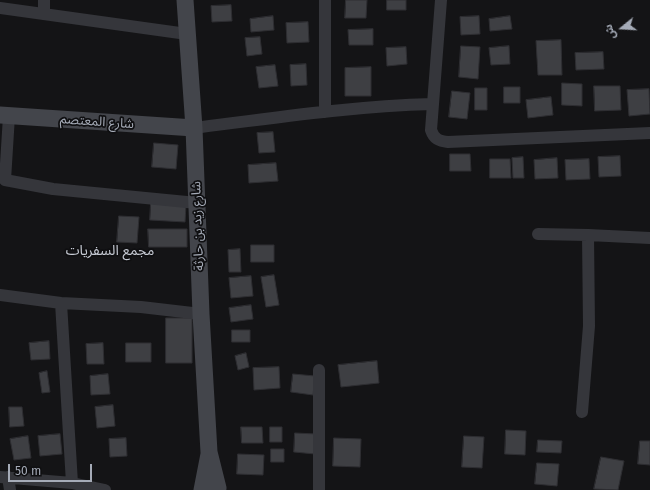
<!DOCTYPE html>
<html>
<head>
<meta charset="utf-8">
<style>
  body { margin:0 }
  #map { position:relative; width:650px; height:490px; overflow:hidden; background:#141416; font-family:"Fira Sans","Noto Sans Arabic",sans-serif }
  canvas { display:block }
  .north { position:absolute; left:602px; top:8px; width:40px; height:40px; -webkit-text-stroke:3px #0f0f11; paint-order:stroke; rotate:252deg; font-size:11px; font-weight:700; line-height:16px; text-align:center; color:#a5abb7 }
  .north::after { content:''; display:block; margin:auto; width:14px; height:18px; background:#a5abb7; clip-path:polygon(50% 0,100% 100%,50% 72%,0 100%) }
  .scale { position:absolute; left:8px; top:464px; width:84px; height:18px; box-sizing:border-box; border:2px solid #a5abb7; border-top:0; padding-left:5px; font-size:12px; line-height:14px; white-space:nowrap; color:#a5abb7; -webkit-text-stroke:3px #0f0f11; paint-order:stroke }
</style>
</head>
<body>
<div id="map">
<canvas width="650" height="490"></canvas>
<div class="north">ش</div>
<div class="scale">50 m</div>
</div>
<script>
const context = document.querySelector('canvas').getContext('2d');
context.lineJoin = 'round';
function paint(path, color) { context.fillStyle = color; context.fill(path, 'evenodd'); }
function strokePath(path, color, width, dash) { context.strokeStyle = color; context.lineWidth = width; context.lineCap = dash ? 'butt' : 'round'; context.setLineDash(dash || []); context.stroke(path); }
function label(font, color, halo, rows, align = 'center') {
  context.font = font + ' "Fira Sans","Noto Sans Arabic",sans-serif'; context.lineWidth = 3.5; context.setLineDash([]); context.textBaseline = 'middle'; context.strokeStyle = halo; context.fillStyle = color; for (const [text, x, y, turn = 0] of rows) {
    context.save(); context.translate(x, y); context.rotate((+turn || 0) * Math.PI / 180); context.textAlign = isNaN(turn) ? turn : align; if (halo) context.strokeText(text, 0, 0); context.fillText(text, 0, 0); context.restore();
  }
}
const building = new Path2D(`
  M 346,0 L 367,0 L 366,18 L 345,18 Z
  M 387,0 L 406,0 L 406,10 L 387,10 Z
  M 231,5 L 232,21 L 212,22 L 211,6 Z
  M 273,16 L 274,30 L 251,32 L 250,19 Z
  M 479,16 L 480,34 L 461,35 L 460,17 Z
  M 510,16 L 512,29 L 490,31 L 489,19 Z
  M 308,22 L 309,42 L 287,43 L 286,23 Z
  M 373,29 L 373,45 L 349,45 L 348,30 Z
  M 260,37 L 262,54 L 247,56 L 245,38 Z
  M 561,40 L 562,75 L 538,75 L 536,41 Z
  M 461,46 L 480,47 L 478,79 L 459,77 Z
  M 509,46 L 510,64 L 491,65 L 489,48 Z
  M 406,47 L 407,64 L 387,66 L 386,48 Z
  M 603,52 L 604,69 L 576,70 L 575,53 Z
  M 306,64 L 307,85 L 291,86 L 290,65 Z
  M 275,65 L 278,86 L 259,88 L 256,67 Z
  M 371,67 L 371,96 L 345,96 L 345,68 Z
  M 562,83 L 582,84 L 582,106 L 562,105 Z
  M 594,86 L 620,86 L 621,110 L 595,111 Z
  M 504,87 L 520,87 L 520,103 L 504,103 Z
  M 475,88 L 487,88 L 487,110 L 475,110 Z
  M 649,89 L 650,114 L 629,116 L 627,90 Z
  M 452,91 L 470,93 L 467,119 L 449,117 Z
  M 551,97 L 553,115 L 528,118 L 526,100 Z
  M 273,132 L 275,152 L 259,153 L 257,133 Z
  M 154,143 L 178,145 L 176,169 L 152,167 Z
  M 450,154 L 470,154 L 471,171 L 450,171 Z
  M 620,156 L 621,176 L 599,177 L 598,157 Z
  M 523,157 L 524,178 L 513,178 L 512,158 Z
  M 557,158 L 558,178 L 535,179 L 534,160 Z
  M 490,159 L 510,159 L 511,178 L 490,178 Z
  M 589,159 L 590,179 L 566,180 L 565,160 Z
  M 276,163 L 278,181 L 249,183 L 248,165 Z
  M 151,203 L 186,205 L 185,222 L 150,220 Z
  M 119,216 L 139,217 L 137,243 L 117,242 Z
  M 148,229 L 187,229 L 187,247 L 149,247 Z
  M 251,245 L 274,245 L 274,262 L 251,262 Z
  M 240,249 L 241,272 L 229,272 L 228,250 Z
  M 274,275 L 279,305 L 266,307 L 261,277 Z
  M 251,276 L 253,296 L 231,298 L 229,278 Z
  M 251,305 L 253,319 L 231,322 L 229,308 Z
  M 166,318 L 192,318 L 192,363 L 166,363 Z
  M 232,330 L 250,330 L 250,342 L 232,342 Z
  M 49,341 L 50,359 L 31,360 L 29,343 Z
  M 103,343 L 104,364 L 87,364 L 86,344 Z
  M 126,343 L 151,343 L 151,362 L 126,362 Z
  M 246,353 L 249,367 L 238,370 L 235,356 Z
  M 377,361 L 379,383 L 341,387 L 338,365 Z
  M 279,367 L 280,388 L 254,390 L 253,368 Z
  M 47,371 L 50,392 L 42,393 L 39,373 Z
  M 108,374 L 110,394 L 91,395 L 90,376 Z
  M 293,374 L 315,376 L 313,395 L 291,392 Z
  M 113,405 L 115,426 L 97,428 L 95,407 Z
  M 9,407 L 22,407 L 24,426 L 10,427 Z
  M 241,427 L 262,427 L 263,443 L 242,443 Z
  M 270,427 L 282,427 L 282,442 L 270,442 Z
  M 506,430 L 526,431 L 525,455 L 505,454 Z
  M 295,433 L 316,434 L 315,454 L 294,452 Z
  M 60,434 L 62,454 L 40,456 L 38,436 Z
  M 28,436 L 31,458 L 14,460 L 10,439 Z
  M 464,436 L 484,437 L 482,468 L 462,467 Z
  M 126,438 L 127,456 L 110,457 L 109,439 Z
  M 334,438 L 361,439 L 360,467 L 333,466 Z
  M 538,440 L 562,441 L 561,453 L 537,452 Z
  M 640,441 L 650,441 L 650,465 L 638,464 Z
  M 271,449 L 284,449 L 284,462 L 271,462 Z
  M 238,454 L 264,455 L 263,475 L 237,474 Z
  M 601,457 L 624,461 L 618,490 L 594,489 Z
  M 537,463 L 559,464 L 557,486 L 535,484 Z`);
paint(building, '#3e3f43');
strokePath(building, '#2e2e32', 1);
strokePath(new Path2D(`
  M 44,0 L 44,14
  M 441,0 L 431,130 C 434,139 439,141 448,142 L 650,133
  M 0,8 L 187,34
  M 325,112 L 325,0
  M 9,116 L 5,180 L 53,189 L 197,203
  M 194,128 C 273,118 353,106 433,104
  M 538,234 L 588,235 L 650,238
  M 0,295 L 61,303 L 141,307 L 201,314
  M 61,303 L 72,483
  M 582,412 L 589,326 L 588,235
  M 0,477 L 72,483 L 105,490
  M 8,477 L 10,490
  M 319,490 L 319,370`), '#35363b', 12);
strokePath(new Path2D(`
  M 185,0 L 194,128 L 201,314 L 209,452 L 218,488
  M 0,115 L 194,128
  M 202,490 L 209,454`), '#43454b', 17);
label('13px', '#a5abb7', '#0f0f11', [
  ["شارع المعتصم",97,122,4],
  ["شارع زيد بن حارثة",198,226,-92]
]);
label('14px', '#c6cad3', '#0f0f11', [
  ["مجمع السفريات",110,251]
]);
</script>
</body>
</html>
